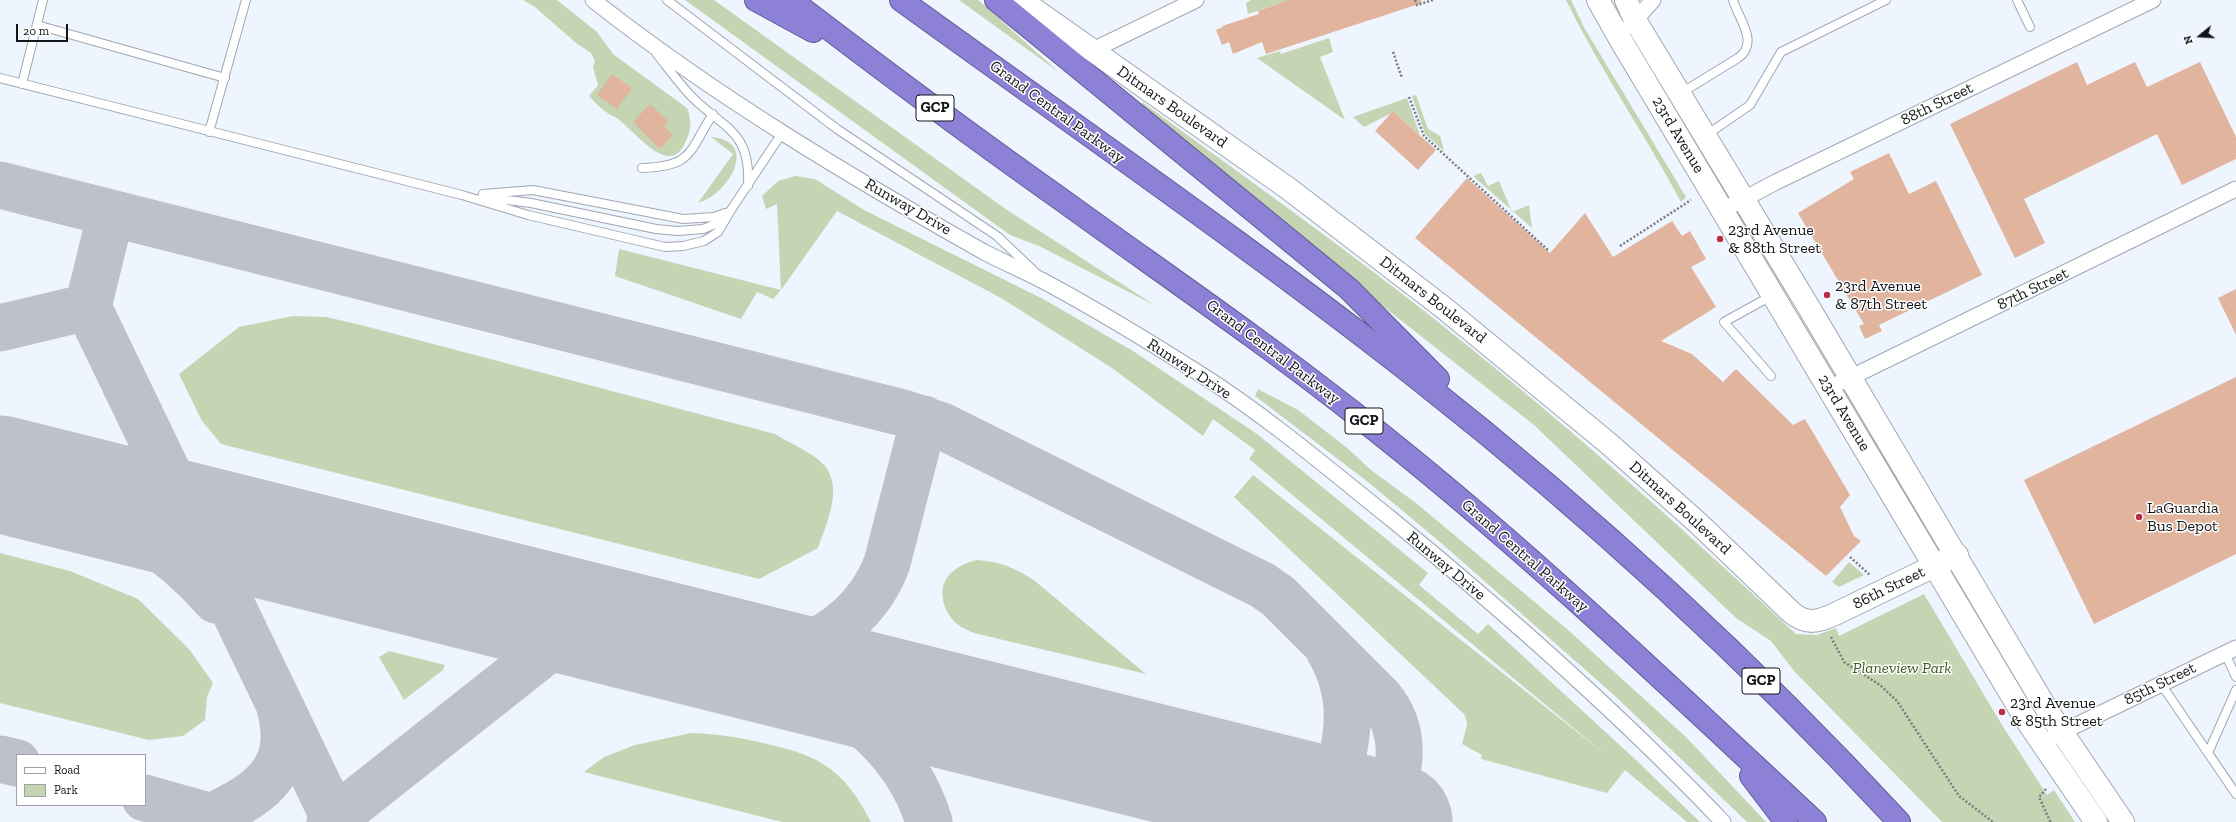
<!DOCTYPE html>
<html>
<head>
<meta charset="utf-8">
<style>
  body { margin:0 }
  #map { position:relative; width:2236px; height:822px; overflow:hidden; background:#eff5fe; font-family:"Zilla Slab",serif }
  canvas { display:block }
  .legend { position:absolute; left:16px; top:754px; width:130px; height:52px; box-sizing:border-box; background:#fff; border:1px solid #a1a2a3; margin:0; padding:5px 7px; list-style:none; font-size:12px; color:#131619 }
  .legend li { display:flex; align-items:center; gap:8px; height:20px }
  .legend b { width:20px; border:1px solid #a1a2a3 }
  .north { position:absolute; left:2180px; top:16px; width:40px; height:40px; -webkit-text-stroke:3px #fff; paint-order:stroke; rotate:252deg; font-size:11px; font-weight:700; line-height:16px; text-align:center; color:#131619 }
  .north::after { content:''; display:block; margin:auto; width:14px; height:18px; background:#131619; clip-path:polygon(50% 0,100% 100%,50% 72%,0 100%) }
  .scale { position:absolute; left:16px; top:24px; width:52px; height:18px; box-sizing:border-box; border:2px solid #131619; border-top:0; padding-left:5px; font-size:12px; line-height:14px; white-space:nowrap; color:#131619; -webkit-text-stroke:3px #fff; paint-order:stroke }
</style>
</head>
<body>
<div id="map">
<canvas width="2236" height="822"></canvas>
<ul class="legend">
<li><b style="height:5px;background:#fff"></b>Road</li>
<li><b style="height:11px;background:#c5d4b2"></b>Park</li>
</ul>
<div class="north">N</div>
<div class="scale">20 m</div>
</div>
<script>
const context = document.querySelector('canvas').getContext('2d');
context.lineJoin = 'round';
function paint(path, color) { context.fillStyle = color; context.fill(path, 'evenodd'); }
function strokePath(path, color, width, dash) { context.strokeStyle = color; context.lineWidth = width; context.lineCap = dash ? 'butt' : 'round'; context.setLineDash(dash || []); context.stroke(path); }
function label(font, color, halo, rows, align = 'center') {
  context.font = font + ' "Zilla Slab",serif'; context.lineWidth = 3; context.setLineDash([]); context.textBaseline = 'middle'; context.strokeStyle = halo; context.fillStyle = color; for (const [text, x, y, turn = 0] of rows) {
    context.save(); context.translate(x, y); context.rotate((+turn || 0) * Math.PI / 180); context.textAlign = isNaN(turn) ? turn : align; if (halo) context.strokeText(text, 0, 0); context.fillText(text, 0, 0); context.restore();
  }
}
paint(new Path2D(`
  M 523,0 L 557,0 L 597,32 L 613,54 L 687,108 C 692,119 691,130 686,141 C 670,180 636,132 618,119 C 614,116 609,115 605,111 C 599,107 594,101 589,96 L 598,85 L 593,67 L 595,61 L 591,53 L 576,43 L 535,7 Z
  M 685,0 L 714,0 L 1007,210 L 1156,306 L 1039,246 L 1010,235 Z
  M 959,0 L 978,0 L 1060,73 Z
  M 1251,0 L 1290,0 L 1248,14 L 1246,3 Z
  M 1566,0 L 1571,0 L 1585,29 L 1686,197 L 1681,202 C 1645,134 1600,70 1566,0 Z
  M 1329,38 L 1333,52 L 1320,57 L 1345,120 L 1257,58 L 1280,51 L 1281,54 Z
  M 1416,95 L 1428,129 L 1440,136 L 1444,151 L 1425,134 L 1412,96 Z
  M 1407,98 L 1420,135 L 1394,112 L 1364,127 L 1353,117 Z
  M 1142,102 C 1238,172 1335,241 1428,314 C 1556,415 1677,523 1796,634 L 1817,635 L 1836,628 L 1839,636 L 1924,594 L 2002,725 L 2047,795 L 2054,790 L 2075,822 L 1942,822 L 1794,671 L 1771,641 L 1736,618 L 1534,425 L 1342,274 L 1144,113 Z
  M 711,137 C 760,141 729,194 698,203 L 733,154 Z
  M 1481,173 L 1488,186 L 1499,181 L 1512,212 L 1529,205 L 1532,228 L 1473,176 Z
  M 795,176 L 815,179 L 864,210 L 1043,299 L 1133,351 L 1257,434 L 1428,573 L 1419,585 L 1478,634 L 1488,624 L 1636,760 L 1700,822 L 1687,822 L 1625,770 L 1607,793 L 1481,759 L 1482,755 L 1462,744 L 1467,725 L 1465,715 L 1234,497 L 1253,475 L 1606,755 L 1249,459 L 1255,450 L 1213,419 L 1203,436 L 1112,368 L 1001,298 L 837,211 L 781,290 L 773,299 L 757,292 L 741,319 L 615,276 L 619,249 L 781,290 L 777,204 L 766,209 L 762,196 L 778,181 Z
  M 293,316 L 326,317 L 361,325 L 775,434 C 789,443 807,450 820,461 C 846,483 827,522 818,548 L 759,579 L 221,444 L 202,421 L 179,374 L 239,327 Z
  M 1258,389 L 1298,410 L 1346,447 L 1371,470 L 1416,503 L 1567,629 L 1686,737 L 1766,822 L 1747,822 L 1614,695 L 1440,542 L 1368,482 L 1255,396 Z
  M 0,553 L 70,571 L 138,599 L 189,649 L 213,683 L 207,697 L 205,720 L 183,736 L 149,740 L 0,703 Z
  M 976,560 C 999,561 1016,568 1035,581 L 1146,674 L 974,633 C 968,630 962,628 957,624 C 944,613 936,590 949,575 C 956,567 966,563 976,560 Z
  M 1849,562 L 1864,575 L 1839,587 L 1832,582 Z
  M 389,651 L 445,665 L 443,670 L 404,700 L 379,657 Z
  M 691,733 C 719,734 737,737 763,743 C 819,755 844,769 871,822 L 782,822 L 584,772 L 604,757 L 635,745 Z`), '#c5d4b2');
strokePath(new Path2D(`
  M 0,185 L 903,413 L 942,426 L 1262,585 L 1278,596 L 1380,698 C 1413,739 1396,777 1384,822
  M 111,213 L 88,307 L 336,822
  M 0,328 L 88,307
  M 44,485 C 112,514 166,543 216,600
  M 1329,650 C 1361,705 1344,750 1330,806
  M 729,657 C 749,656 768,655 787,651 C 833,641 871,606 887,563 L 924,419
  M 786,672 C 849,709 907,748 929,822
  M 0,759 L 17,763
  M 145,798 L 230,822
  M 201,822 C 253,797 298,776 280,708
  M 330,822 L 585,620`), '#bdc2ca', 47);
strokePath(new Path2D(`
  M 0,474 L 1394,822`), '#bdc2ca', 117);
paint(new Path2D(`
  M 1289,0 L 1421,0 L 1422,3 L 1266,54 L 1262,42 L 1233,54 L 1229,42 L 1222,45 L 1216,30 L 1223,27 L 1222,26 L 1259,14 L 1258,11 Z
  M 2077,62 L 2087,85 L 2135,62 L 2147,87 L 2200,62 L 2236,137 L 2236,159 L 2182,185 L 2157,134 L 2024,199 L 2045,243 L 2015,258 L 1950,124 Z
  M 612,74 L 632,88 L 617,109 L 597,95 Z
  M 650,104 L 669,122 L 664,127 L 673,135 L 660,149 L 633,122 Z
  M 1393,111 L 1436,150 L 1418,170 L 1375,131 Z
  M 1889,153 L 1909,194 L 1936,181 L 1982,275 L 1879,325 L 1882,331 L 1865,339 L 1859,326 L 1864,324 L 1798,213 L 1854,179 L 1850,172 Z
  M 1467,178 L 1550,253 L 1585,213 L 1613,257 L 1672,221 L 1682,236 L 1690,231 L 1706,259 L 1691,267 L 1716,307 L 1661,341 L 1692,354 L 1723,382 L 1736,369 L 1793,425 L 1805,419 L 1850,495 L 1840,507 L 1854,536 L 1861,541 L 1826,576 L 1415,238 Z
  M 2236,289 L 2236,335 L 2218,298 Z
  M 2236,377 L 2236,554 L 2094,624 L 2024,480 Z`), '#e1b49d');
const lane = new Path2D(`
  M 667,0 L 837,129 L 997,236 L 1035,272
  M 2017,0 L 2030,27
  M 37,25 L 225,78
  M 656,53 C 668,68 680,85 693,98 C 726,130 751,132 748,186
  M 0,78 L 462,195 L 528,215 L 665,247 L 683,246 L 704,241 L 718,232 L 731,210
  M 22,84 L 43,0
  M 1681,93 L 1738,58 C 1760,43 1738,18 1733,0
  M 209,132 L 246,0
  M 1705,136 L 1750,105 L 1781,52 L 1886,0
  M 642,168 C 694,166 688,152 713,114
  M 483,194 L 533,190 L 683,219 L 714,217 L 725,213
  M 482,197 L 531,203 L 656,229 L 678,231 L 703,229 L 718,223 L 731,210 L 782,133
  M 1771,376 L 1724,322 L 1773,295
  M 2225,653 L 2236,677
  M 2161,684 L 2236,794
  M 2208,753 L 2236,690`);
const street = new Path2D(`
  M 593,0 C 715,96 849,176 984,252 C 1005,263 1027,272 1047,283 C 1101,312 1153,344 1205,377 C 1270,419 1330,470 1390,518 C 1506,613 1620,714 1723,822
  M 1630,26 L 1653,0
  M 1091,51 L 1196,0
  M 1723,210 L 1776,182 L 2153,0
  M 1829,388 L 2236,189
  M 2054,736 L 2236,648`);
const secondary = new Path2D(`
  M 1021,0 L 1289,189 L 1444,308 L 1608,443 L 1698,523 L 1791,612 C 1806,625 1818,622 1835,614 L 1957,555
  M 1598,0 L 1620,39 L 2027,721 L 2096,822
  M 1626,0 L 1635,20 L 1808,306 L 2049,713 L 2123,822`);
const highway = new Path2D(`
  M 756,0 L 813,31
  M 791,0 C 880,68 970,135 1062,200 C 1160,271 1260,339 1355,414 C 1517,540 1665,682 1815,822
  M 901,0 C 1075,126 1252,248 1421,381 C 1591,515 1752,663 1899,822
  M 996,0 L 1349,289 L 1438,379
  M 1751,776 L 1786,822`);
strokePath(lane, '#a0a7b1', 10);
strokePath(street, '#a0a7b1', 17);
strokePath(secondary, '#a0a7b1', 24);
strokePath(highway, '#625b94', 24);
strokePath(new Path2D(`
  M 1415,0 L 1417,5 L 1433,0
  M 1393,52 L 1402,78
  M 1409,97 L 1424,136 L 1549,251
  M 1620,246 L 1691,200
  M 1850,557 L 1870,575
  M 1831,637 L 1844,662 L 1880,685 L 1897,701 L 1959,796 L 1993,822
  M 2046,789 L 2039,797 L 2050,821 L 2048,822`), '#787c82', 2.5, [2, 2]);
strokePath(lane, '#fff', 8);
strokePath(street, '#fff', 15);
strokePath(secondary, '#fff', 22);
strokePath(highway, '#8d80d7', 22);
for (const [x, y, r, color] of [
  [1720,239,4,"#bc2b4a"],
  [1827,295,4,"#bc2b4a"],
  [2139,517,4,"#bc2b4a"],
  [2002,712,4,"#bc2b4a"]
]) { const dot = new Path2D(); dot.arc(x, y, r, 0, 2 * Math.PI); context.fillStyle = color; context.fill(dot); strokePath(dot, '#fff', 1.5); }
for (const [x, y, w] of [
  [935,108,38],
  [1364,421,38],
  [1761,681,38]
]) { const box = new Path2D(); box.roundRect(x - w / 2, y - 13, w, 26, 3); context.fillStyle = '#fff'; context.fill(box); strokePath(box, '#131619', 1); }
label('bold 15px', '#131619', null, [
  ["GCP",935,108],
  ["GCP",1364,421],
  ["GCP",1761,681]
]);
label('16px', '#131619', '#fff', [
  ["88th Street",1937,104,-26],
  ["Ditmars Boulevard",1172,107,35],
  ["Grand Central Parkway",1057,112,36],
  ["23rd Avenue",1678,135,59],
  ["Runway Drive",908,207,30],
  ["87th Street",2033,289,-26],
  ["Ditmars Boulevard",1433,300,38],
  ["Grand Central Parkway",1273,352,37],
  ["Runway Drive",1189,369,33],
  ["23rd Avenue",1844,413,59],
  ["Ditmars Boulevard",1680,508,42],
  ["Grand Central Parkway",1525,556,41],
  ["Runway Drive",1446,566,40],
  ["86th Street",1889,588,-26],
  ["85th Street",2160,684,-26]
]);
label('16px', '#131619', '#fff', [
  ["23rd Avenue",1728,230],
  ["& 88th Street",1728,248],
  ["23rd Avenue",1835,286],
  ["& 87th Street",1835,304],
  ["LaGuardia",2147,508],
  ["Bus Depot",2147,526],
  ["23rd Avenue",2010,703],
  ["& 85th Street",2010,721]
], 'left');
label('italic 16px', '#43581b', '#fff', [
  ["Planeview Park",1902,668]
]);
</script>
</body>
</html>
